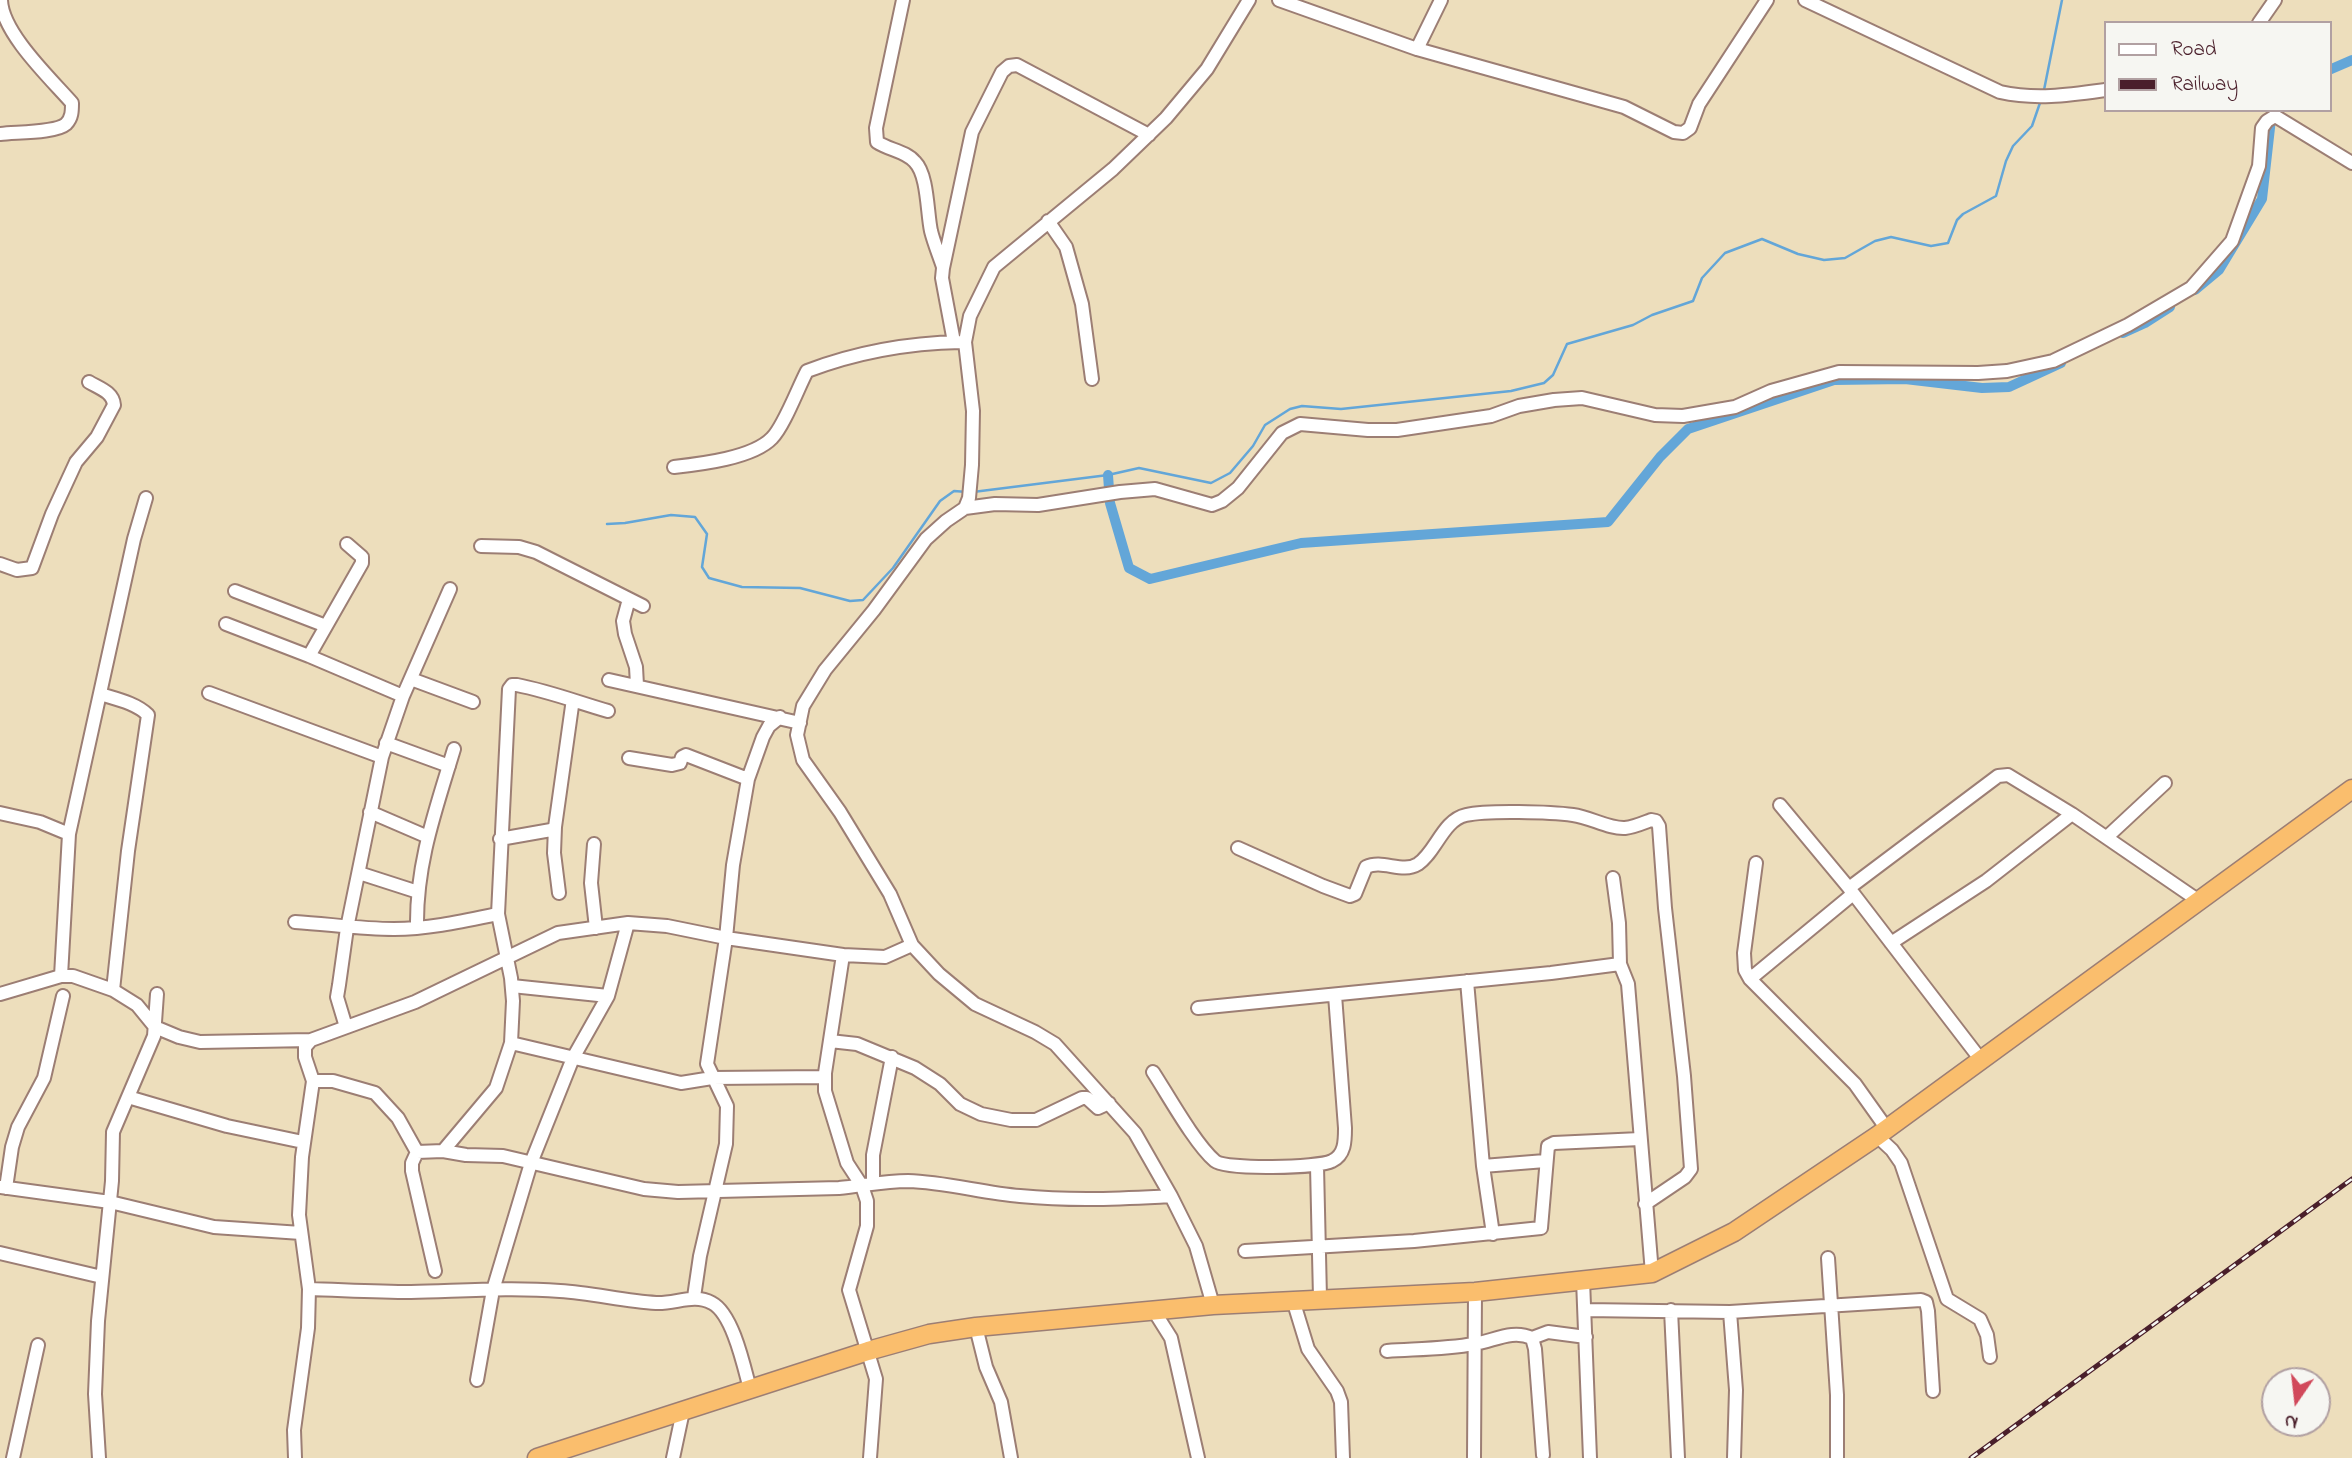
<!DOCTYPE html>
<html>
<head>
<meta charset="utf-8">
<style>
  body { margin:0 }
  #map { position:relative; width:2352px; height:1458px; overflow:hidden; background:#eddebc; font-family:"Indie Flower",sans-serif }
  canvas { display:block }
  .legend { position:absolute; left:2104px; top:21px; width:228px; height:91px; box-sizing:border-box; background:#f6f6f2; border:2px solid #b1a0a2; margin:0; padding:9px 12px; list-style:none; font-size:21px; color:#4a1f2b }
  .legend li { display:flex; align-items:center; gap:14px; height:35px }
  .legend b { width:35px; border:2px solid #b1a0a2 }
  .north { position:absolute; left:2261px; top:1367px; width:70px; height:70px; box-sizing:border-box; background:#f6f6f2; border:2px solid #b1a0a2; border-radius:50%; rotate:194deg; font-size:19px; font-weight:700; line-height:28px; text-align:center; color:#4a1f2b }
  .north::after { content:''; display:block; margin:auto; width:24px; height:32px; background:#d1495b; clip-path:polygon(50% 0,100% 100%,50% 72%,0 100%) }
</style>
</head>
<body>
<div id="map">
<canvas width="2352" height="1458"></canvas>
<ul class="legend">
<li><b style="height:9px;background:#fff"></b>Road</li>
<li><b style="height:9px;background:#4a1f2b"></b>Railway</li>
</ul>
<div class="north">N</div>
</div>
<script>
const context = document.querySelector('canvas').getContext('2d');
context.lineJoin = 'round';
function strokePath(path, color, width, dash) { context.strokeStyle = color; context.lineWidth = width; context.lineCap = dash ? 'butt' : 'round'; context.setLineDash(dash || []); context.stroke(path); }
strokePath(new Path2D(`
  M 2044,90 L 2062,0
  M 973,492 L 1108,475 L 1139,468 L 1211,483 L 1230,473 L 1253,446 L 1265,425 L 1290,409 L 1302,406 L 1341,409 L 1511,391 L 1544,383 L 1553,375 L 1567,344 L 1633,325 L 1652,315 L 1693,301 L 1702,278 L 1725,253 L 1762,239 L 1798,254 L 1824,260 L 1845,258 L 1875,241 L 1891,237 L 1931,246 L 1948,243 L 1957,220 L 1963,214 L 1996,196 L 2006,161 L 2013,146 L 2032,126 L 2041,100
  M 607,524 L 625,523 L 671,515 L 695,517 L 707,534 L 702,567 L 709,578 L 742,587 L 800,588 L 850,601 L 863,600 L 893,568 L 940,501 L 954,491 L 967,492`), '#63a6d8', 2.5);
strokePath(new Path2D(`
  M 2329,70 L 2352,60
  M 2195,290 L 2219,270 L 2262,199 L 2272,110
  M 2123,333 L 2145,323 L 2170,307
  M 1108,475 L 1110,503 L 1129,568 L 1150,579 L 1301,543 L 1608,522 L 1660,457 L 1688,429 L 1834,380 L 1905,379 L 1982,388 L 2009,387 L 2061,363`), '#63a6d8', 10);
const minor = new Path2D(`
  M 903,0 L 876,128 L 877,142 C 889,150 906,151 915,162 C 928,175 927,213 931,231 C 934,243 939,255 943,267
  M 1279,0 L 1417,49 L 1624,107 L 1674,132 L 1683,133 L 1690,128 L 1699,104 L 1767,0
  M 1805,0 L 2000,92 C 2036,100 2069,95 2105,90
  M 2259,23 L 2275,0
  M 1417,49 L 1441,0
  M 0,134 C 15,132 56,133 66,124 C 72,118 72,111 72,103 C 51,79 2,33 1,0
  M 1048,221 L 1066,247 L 1082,304 L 1092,379
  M 954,342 L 942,278 L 943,268 L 972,132 L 1002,72 L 1009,66 L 1017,65 L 1149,135
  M 674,467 C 701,464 753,458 772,438 C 784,426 798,388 807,371 C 857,352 907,343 961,342
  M 965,508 L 969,498 L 972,465 L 973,411 L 965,342 L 970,316 L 994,267 L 1113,169 L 1166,118 L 1207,69 L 1249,0
  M 481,546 L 519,547 L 536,552 L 643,606
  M 0,564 L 17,570 L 32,568 L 52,514 L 76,462 L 97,437 L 114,405 C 113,392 99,388 89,382
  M 235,591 L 326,626
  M 629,599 L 623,621 L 625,634 L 636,667 L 637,685
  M 226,624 L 309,656 L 403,696
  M 309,656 L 362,563 L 362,557 L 347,544
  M 411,679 L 473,702
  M 609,680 L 800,723
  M 209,693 L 382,757
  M 100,694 C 116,699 136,703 148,715 L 128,851 L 113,990
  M 386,743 L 449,766
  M 629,758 L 672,765 L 680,763 L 682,757 L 686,755 L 748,779
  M 1780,805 L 1849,888 L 1981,1060
  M 370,812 L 428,837
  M 0,813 L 40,822 L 69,834
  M 2107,837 L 2165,783
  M 500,839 L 551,830 L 555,827
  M 594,844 L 591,883 L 596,928
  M 1238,848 L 1323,886 L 1350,896 L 1355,894 L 1366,867 C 1383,859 1402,874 1418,864 C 1436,852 1443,820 1466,815 C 1487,810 1551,812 1573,815 C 1590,817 1609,829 1625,828 C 1634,827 1643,823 1651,820 L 1656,821 L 1659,826 L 1665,908 L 1684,1076 L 1691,1169 L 1685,1177 L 1645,1204
  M 1756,863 L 1744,953 L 1745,970 L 1750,979 L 1855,1084 L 1887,1129
  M 359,873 L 418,892
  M 1613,878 L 1619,923 L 1620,964 L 1628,984 L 1652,1273
  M 1849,888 L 1998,776 L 2008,775 L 2072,814 L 2199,901
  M 559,893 L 554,853 L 555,827 L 572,706 L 575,702
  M 295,922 C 328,924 361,929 394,929 C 429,929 464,921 498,914
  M 417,927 C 416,863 436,809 454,749
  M 1891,943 L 1986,881 L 2072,814
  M 843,955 L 825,1073 L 825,1091 L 847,1163 L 862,1186 L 867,1201 L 867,1226 L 849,1290 L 876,1379 L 870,1458
  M 61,976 L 69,834 L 134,539 L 146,498
  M 1750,979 L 1853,894
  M 1467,981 L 1483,1166 L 1493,1234
  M 512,986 L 608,996
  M 0,994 L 61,976 L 73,976 L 113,990 L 137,1005 L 155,1027 L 179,1037 L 200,1042 L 311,1040
  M 1198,1008 L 1551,973 L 1620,964
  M 346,1027 L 337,997 L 339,985 L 347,928 L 382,757 L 403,696 L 450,589
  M 830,1041 L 857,1044 L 915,1068 L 940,1084 L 960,1104 L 981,1114 L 1011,1120 L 1036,1120 L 1082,1098 L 1087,1098 L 1098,1108 L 1109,1103
  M 511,1043 L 681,1083 L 712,1078 L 825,1077
  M 1153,1072 C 1168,1095 1195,1144 1215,1161 C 1226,1170 1318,1168 1332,1161 C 1345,1155 1345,1141 1345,1128 L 1335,995
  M 313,1081 L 333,1081 L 375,1093 L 398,1118 L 417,1152
  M 128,1097 L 227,1126 L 303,1142
  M 1877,1136 L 1892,1150 L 1901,1163 L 1947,1299 L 1980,1319 L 1987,1335 L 1990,1357
  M 443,1151 L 496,1088 L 511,1043 L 513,1001 L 511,978 L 498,914 L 509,689 L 512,685 L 517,685 C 548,691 577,702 608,711
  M 417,1152 L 443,1151 L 466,1155 L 503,1156 L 644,1189 L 678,1192 L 839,1188 C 862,1186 884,1181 908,1181 C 945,1182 983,1193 1020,1196 C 1071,1201 1120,1199 1171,1196
  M 417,1152 L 412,1163 L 412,1171 L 435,1271
  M 1317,1166 L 1320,1298
  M 1483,1166 L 1545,1161
  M 873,1182 L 873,1155 L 892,1057
  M 0,1187 L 110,1202 L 214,1227 L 301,1233
  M 6,1188 L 12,1147 L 18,1127 L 44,1078 L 63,996
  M 1245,1251 L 1414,1241 L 1541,1228 L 1548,1146 L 1554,1143 L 1640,1139
  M 0,1253 L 102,1277
  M 1828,1258 L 1837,1395 L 1837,1458
  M 1583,1280 L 1590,1458
  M 309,1289 C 343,1290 377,1292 411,1292 C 460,1291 510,1287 560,1291 C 592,1293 624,1301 656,1303 C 676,1304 694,1293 712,1303 C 733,1314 744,1367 750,1389
  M 694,1297 L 700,1256 L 726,1144 L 727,1106 L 707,1064 L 726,938 L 733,865 L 748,779 L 763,737 L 769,726 L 780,717
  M 1293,1300 L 1308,1349 L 1337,1391 L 1341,1402 L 1343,1458
  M 1213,1305 L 1196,1246 L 1171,1196 L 1135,1133 L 1055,1044 L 1035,1032 L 975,1004 L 939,974 L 912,945 L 890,894 L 840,812 L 803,760 L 797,735 L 803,706 L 825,670 L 874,610 L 926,539 L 946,521 L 965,508 L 995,504 L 1038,505 L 1120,492 L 1155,489 L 1212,505 L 1222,501 L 1238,488 L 1282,433 L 1300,424 L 1368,430 L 1397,430 L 1491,416 L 1519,406 L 1554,400 L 1582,398 L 1655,415 L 1683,416 L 1735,407 L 1771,391 L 1839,372 L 1978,373 L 2007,371 L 2053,361 L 2128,325 L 2191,288 L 2232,241 L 2259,166 L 2262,128 L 2267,121 L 2275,116 L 2352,163
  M 1585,1310 L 1730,1312 L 1921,1300 L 1926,1302 L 1928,1311 L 1933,1391
  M 1671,1310 L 1678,1458
  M 1154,1311 L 1171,1338 L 1198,1458
  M 1730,1312 L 1736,1390 L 1734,1458
  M 976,1327 L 986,1367 L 1001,1402 L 1011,1458
  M 1532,1338 L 1548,1332 L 1586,1337
  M 1387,1351 C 1415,1349 1446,1349 1474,1344 C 1494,1341 1512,1329 1532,1338 L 1535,1349 L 1543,1455
  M 477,1380 L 493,1290 L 531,1163 L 573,1058 L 608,996 L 628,923
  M 13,1458 L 38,1345
  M 99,1458 L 95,1394 L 98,1321 L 112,1181 L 113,1132 L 154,1036 L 157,994
  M 295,1458 L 294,1430 L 308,1328 L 309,1289 L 299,1215 L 302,1157 L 313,1081 L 305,1057 L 305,1047 L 311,1040 L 415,1002 L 558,933 L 628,923 L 667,926 L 726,938 L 843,955 L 885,957 L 912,945
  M 673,1458 L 683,1411
  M 1474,1458 L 1475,1292`);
const highway = new Path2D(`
  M 537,1458 L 868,1351 L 929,1334 L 976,1327 L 1213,1305 L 1475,1292 L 1652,1273 L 1734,1232 L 1877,1136 L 2352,789`);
strokePath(minor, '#9c7e74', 16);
strokePath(highway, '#9c7e74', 21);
strokePath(minor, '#fff', 12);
strokePath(highway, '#fabe6d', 18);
const rail = new Path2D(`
  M 1971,1458 L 2352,1179`);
strokePath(rail, '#4a1f2b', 5);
strokePath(rail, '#f6f6f2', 2.5, [8]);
</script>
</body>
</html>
